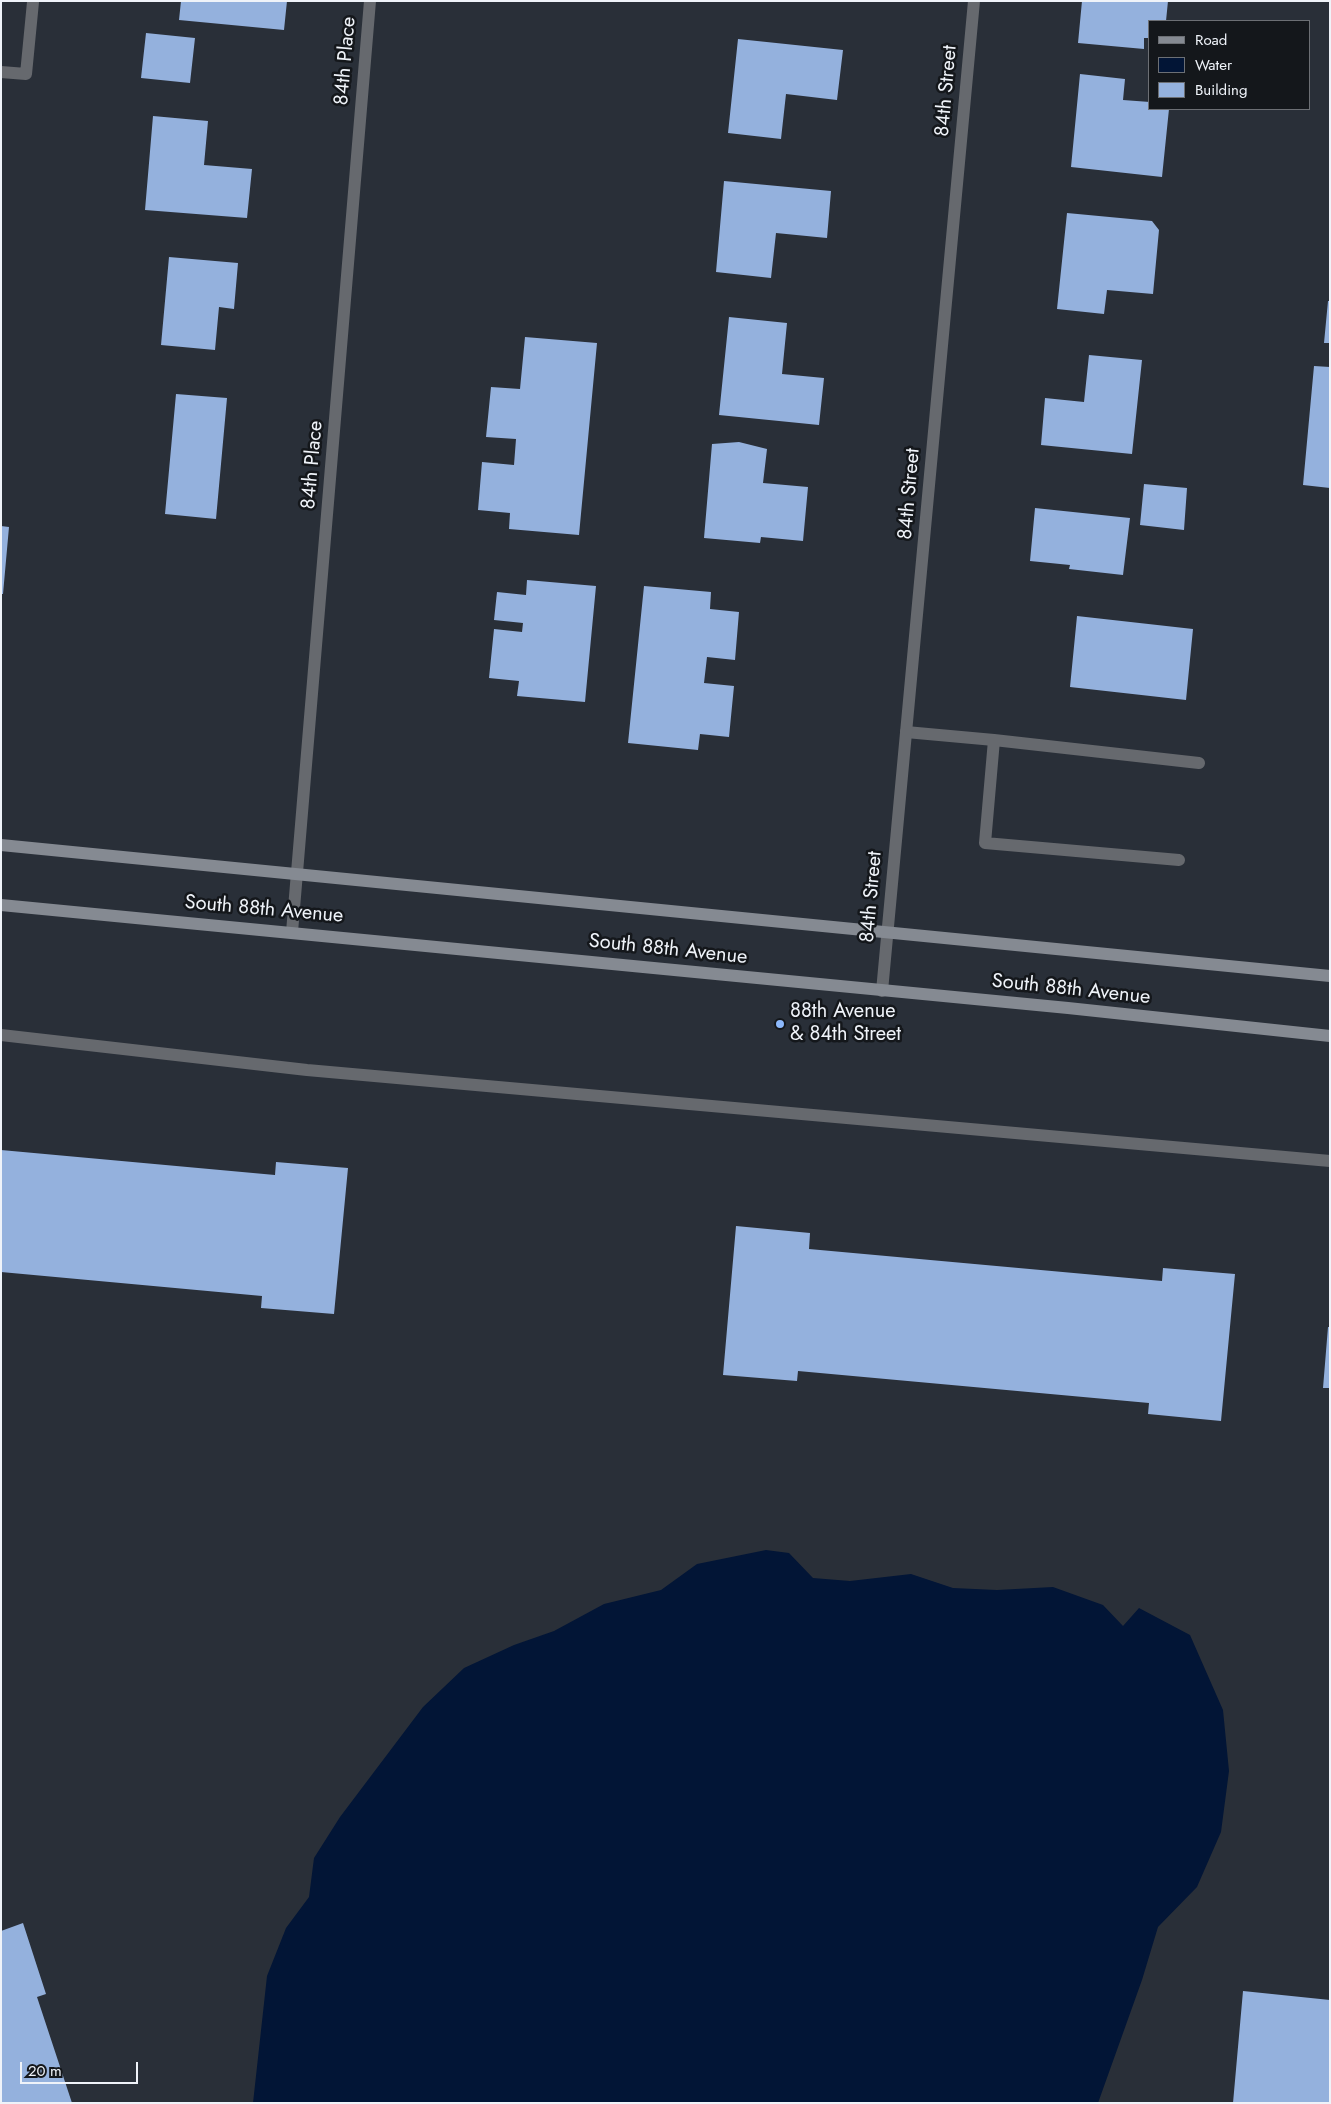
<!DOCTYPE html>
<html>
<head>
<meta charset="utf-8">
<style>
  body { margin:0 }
  #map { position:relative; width:1331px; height:2104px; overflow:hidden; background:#292f38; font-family:Jost,sans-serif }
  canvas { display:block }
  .frame { position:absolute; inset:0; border:2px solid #eff3f9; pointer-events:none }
  .legend { position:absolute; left:1148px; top:20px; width:162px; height:90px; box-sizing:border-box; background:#14171b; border:1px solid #6c6f74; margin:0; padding:6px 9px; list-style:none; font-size:15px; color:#eff3f9 }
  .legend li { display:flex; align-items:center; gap:10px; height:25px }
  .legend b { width:25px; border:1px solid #6c6f74 }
  .scale { position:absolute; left:20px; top:2062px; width:118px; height:22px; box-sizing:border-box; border:2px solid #eff3f9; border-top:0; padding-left:6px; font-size:15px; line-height:18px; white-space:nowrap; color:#eff3f9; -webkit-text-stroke:4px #14171b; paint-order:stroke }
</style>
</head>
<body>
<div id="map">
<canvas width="1331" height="2104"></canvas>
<div class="frame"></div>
<ul class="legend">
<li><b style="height:6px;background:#858a92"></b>Road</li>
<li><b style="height:14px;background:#021536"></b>Water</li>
<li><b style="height:14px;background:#94b1dd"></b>Building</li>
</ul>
<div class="scale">20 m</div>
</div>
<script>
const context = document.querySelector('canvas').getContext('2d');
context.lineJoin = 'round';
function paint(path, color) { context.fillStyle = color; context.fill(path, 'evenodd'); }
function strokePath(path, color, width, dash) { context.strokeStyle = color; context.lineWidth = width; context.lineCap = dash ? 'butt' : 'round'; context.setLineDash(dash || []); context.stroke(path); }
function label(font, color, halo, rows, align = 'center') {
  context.font = font + ' Jost,sans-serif'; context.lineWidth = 5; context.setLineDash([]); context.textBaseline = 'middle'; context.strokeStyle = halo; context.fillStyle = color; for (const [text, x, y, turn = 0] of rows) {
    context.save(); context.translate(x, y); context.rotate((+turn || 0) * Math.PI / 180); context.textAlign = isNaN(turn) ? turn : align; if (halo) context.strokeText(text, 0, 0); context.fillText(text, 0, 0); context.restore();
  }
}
paint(new Path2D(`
  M 766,1550 L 789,1553 L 813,1578 L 850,1581 L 911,1574 L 953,1588 L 997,1590 L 1053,1587 L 1103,1605 L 1123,1626 L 1139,1608 L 1190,1635 L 1223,1710 L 1229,1771 L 1221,1832 L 1197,1887 L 1158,1927 L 1142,1980 L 1098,2103 L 253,2103 L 267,1976 L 286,1928 L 309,1897 L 314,1858 L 340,1817 L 423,1707 L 464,1668 L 514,1645 L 554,1631 L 604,1604 L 661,1590 L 697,1564 Z`), '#021536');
paint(new Path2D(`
  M 181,1 L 287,1 L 284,30 L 179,20 Z
  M 1082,1 L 1168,1 L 1166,21 L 1150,21 L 1150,38 L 1144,38 L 1144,49 L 1078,43 Z
  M 146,33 L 195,38 L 190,83 L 141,78 Z
  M 738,39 L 843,50 L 837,100 L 786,94 L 781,139 L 728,133 Z
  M 1080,74 L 1125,79 L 1123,100 L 1150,102 L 1150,109 L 1169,109 L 1162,177 L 1071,167 Z
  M 153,116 L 208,121 L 204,165 L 252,169 L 247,218 L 145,210 Z
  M 724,181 L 831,191 L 827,238 L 776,233 L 771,278 L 716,272 Z
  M 1067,213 L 1152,221 L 1159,230 L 1153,294 L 1107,290 L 1104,314 L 1057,309 Z
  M 169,257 L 238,263 L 234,309 L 219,307 L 215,350 L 161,345 Z
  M 1328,301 L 1330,301 L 1330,343 L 1324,343 Z
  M 729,317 L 787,323 L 782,374 L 824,378 L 819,425 L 719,415 Z
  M 525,337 L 597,343 L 579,535 L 509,529 L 510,513 L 478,510 L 482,462 L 514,465 L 516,439 L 486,437 L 491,387 L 520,389 Z
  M 1089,355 L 1142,360 L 1132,454 L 1041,445 L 1045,398 L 1084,402 Z
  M 1314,366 L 1330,367 L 1330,488 L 1303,485 Z
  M 176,394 L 227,398 L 216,519 L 165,514 Z
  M 739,442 L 767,449 L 763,483 L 808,487 L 803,541 L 761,537 L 760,543 L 704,538 L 712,444 Z
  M 1144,484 L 1187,488 L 1184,530 L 1140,525 Z
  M 1035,508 L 1130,518 L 1123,575 L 1069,569 L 1070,565 L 1030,561 Z
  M 1,526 L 9,527 L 3,594 L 1,594 Z
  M 527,580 L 596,586 L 585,702 L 517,696 L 519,681 L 489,678 L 494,629 L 522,632 L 523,623 L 494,620 L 497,592 L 526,595 Z
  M 644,586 L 711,592 L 710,609 L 739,612 L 735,660 L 707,657 L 704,683 L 734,686 L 729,737 L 700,734 L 698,750 L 628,743 Z
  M 1077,616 L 1193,629 L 1186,700 L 1070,687 Z
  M 1,1150 L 275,1175 L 276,1162 L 348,1168 L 334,1314 L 261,1308 L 262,1296 L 1,1272 Z
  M 736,1226 L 810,1233 L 809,1249 L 1162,1281 L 1163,1268 L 1235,1274 L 1221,1421 L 1148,1414 L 1149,1403 L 798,1371 L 797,1381 L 723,1375 Z
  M 1328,1327 L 1330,1327 L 1330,1388 L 1323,1388 Z
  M 23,1923 L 46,1994 L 37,1997 L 72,2103 L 1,2103 L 1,1931 Z
  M 1243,1991 L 1330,2000 L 1330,2103 L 1233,2103 Z`), '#94b1dd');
strokePath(new Path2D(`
  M 1,72 L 26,74 L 33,2
  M 906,732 L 994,740 L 985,843 L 1179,860
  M 994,740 L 1199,763`), '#66696e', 12);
strokePath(new Path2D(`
  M 292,932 L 370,1
  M 882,991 L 974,1
  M 1,1035 L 307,1070 L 1330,1161`), '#66696e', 12);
strokePath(new Path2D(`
  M 1,845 L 1330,976
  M 1,905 L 1068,1008 L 1330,1036`), '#858a92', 12);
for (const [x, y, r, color] of [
  [780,1024,5,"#8db9fc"]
]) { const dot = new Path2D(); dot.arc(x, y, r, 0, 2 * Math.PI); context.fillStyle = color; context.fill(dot); strokePath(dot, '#14171b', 2); }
label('20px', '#eff3f9', '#14171b', [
  ["84th Place",346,61,-85],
  ["84th Street",947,91,-85],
  ["84th Place",313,465,-85],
  ["84th Street",910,494,-85],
  ["84th Street",872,897,-85],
  ["South 88th Avenue",264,910,5],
  ["South 88th Avenue",668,950,6],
  ["South 88th Avenue",1071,990,6]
]);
label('20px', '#eff3f9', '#14171b', [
  ["88th Avenue",790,1012],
  ["& 84th Street",790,1035]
], 'left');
</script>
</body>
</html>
